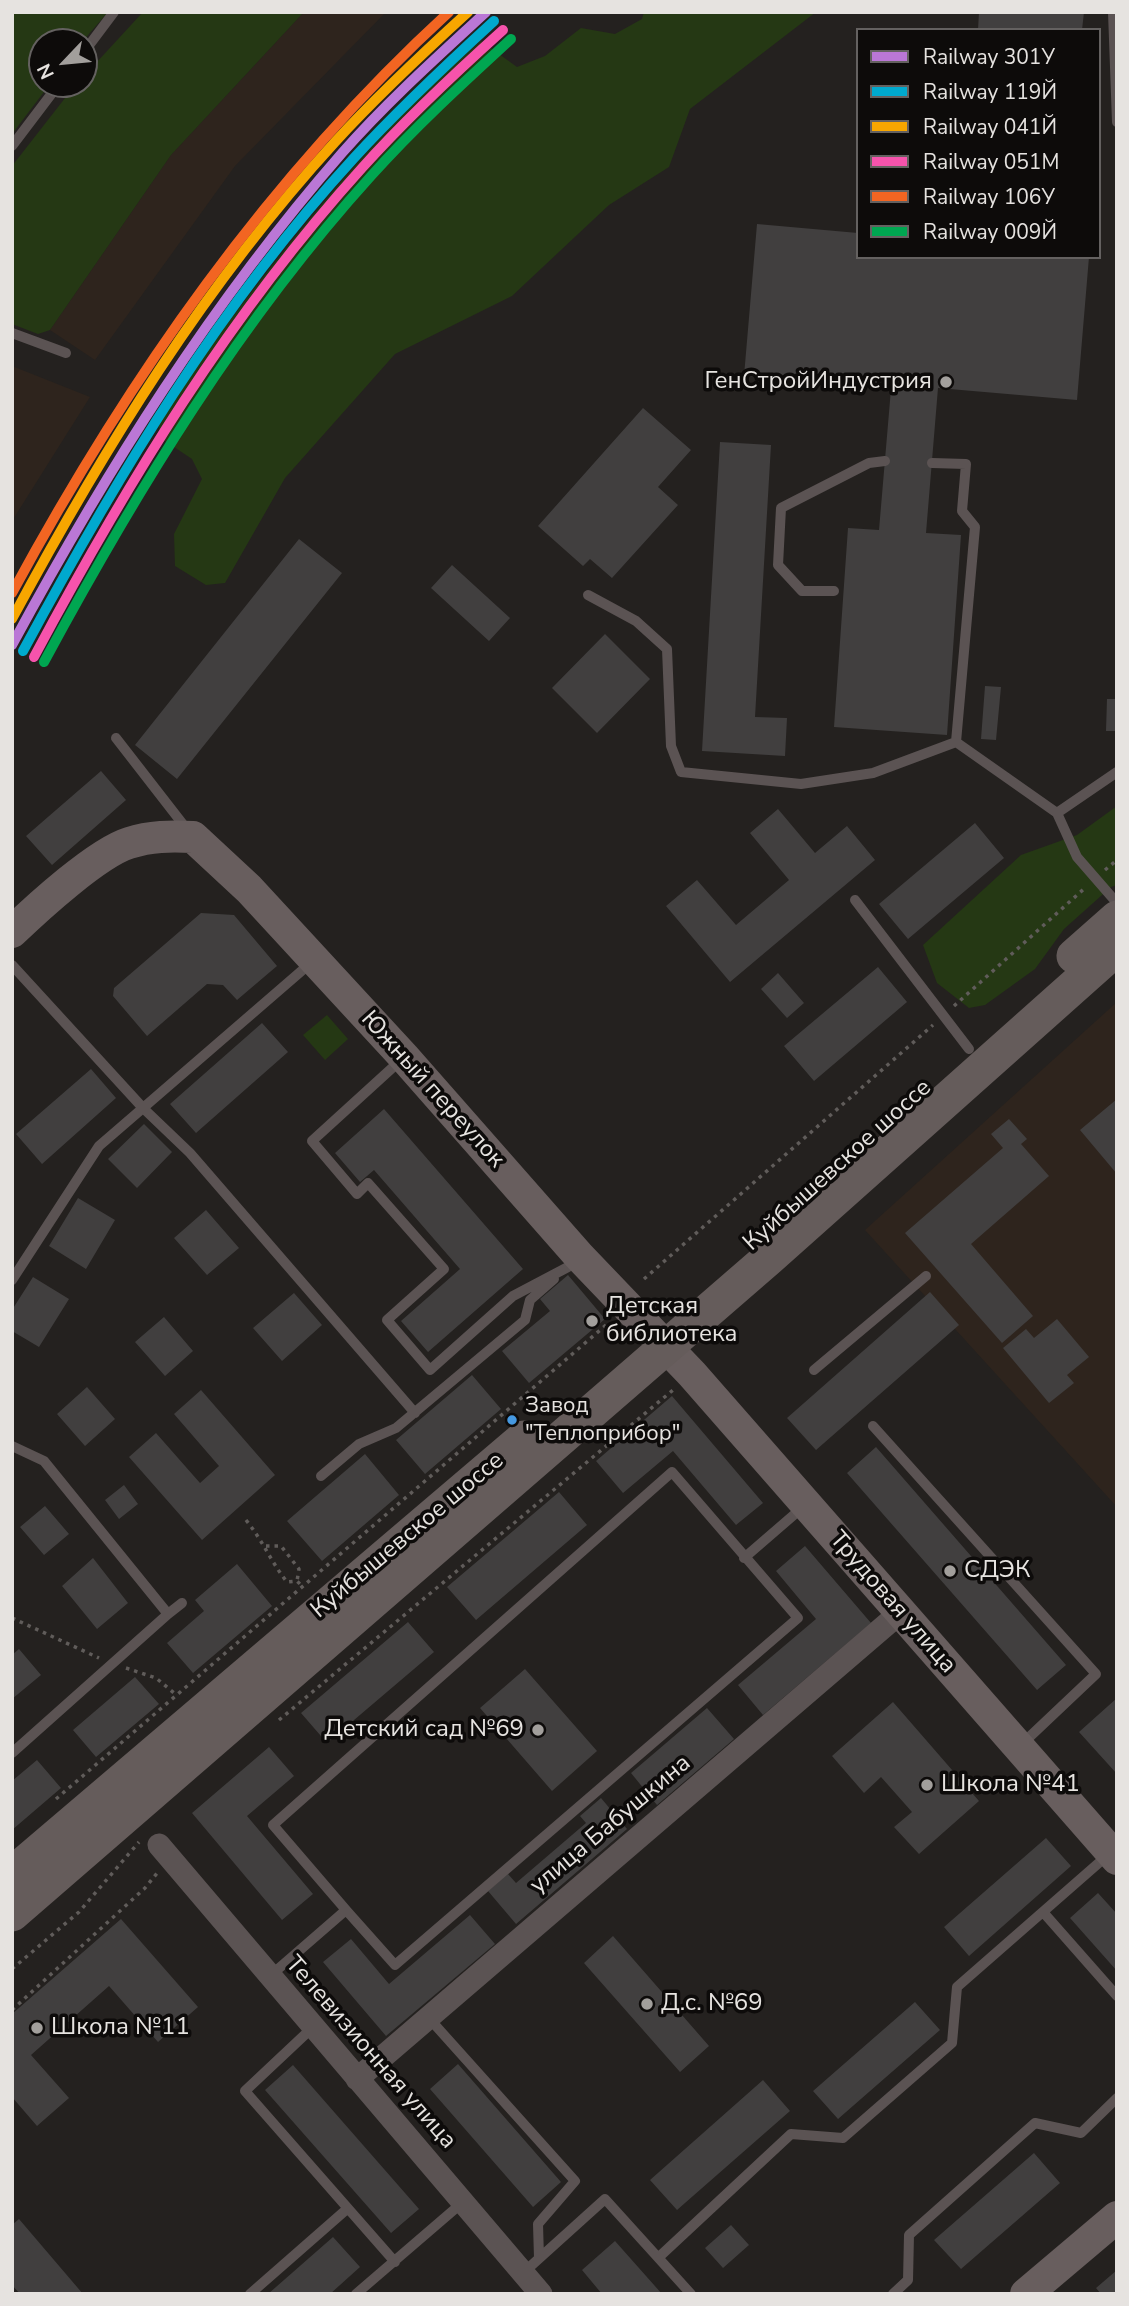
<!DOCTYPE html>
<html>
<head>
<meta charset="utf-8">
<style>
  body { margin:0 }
  #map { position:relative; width:1129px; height:2306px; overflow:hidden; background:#24211f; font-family:"Nunito Sans",sans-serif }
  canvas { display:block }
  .frame { position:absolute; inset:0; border:14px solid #e6e3e0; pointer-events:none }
  .legend { position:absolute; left:856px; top:28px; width:245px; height:231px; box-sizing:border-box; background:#0d0b0a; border:2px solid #646160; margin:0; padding:9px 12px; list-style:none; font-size:21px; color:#e6e3e0 }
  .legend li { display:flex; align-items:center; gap:14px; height:35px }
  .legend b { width:35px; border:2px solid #646160 }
  .north { position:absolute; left:28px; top:28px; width:70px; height:70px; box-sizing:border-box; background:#0d0b0a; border:2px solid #646160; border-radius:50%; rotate:244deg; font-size:19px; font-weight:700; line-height:28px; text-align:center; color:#e6e3e0 }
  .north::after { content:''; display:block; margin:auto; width:24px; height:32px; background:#a29f9c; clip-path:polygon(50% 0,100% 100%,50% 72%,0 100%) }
</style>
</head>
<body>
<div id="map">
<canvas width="1129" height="2306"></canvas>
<div class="frame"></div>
<ul class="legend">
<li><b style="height:9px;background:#ba77d6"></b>Railway 301У</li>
<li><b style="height:9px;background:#00a9ce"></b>Railway 119Й</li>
<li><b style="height:9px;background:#f7a600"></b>Railway 041Й</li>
<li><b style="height:9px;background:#f653ac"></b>Railway 051М</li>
<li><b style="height:9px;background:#f26522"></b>Railway 106У</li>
<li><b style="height:9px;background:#00a651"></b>Railway 009Й</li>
</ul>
<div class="north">N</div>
</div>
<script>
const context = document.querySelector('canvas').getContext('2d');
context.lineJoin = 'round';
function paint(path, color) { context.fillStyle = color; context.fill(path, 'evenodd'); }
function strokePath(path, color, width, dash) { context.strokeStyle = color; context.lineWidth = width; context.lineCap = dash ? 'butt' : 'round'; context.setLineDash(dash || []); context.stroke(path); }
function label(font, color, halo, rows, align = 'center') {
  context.font = font + ' "Nunito Sans",sans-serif'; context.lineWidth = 7; context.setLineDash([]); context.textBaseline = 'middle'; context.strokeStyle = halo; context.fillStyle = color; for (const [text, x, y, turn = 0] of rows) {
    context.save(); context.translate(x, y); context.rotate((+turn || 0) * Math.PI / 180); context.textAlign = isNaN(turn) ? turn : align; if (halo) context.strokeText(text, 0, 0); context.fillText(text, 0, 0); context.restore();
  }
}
paint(new Path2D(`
  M 304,12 L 386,12 L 235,166 L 95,360 L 50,330 L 171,155 Z
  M 12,366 L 90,397 L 12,521 Z
  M 1117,1002 L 1117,1507 L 865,1230 Z`), '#2e241d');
paint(new Path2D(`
  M 12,12 L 108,12 L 82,42 L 42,42 L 42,84 L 50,84 L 12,134 Z
  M 143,12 L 304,12 L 171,155 L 50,330 L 38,334 L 12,324 L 12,166 L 76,84 L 84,84 L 84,76 Z
  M 644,12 L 816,12 L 690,109 L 669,167 L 609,205 L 512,296 L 395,354 L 285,478 L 225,583 L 206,585 L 175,566 L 174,534 L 202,479 L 192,459 L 162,439 L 157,420 C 254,286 354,150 481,41 L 517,67 L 545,56 L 581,28 L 615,34 L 642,19 Z
  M 1117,806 L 1117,885 L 1111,887 L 1064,929 L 1035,969 L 985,1005 L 969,1008 L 937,983 L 923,945 L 1021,855 L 1077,835 Z
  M 327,1015 L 348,1039 L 325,1060 L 303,1035 Z`), '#253814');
paint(new Path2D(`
  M 979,12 L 1084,12 L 1082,30 L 978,30 Z
  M 757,224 L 858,233 L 858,257 L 1089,257 L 1077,400 L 938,388 L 926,533 L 961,535 L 947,735 L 834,727 L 848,528 L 879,530 L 891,389 L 744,376 Z
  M 643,408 L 691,450 L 658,487 L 678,505 L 612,578 L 590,559 L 583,566 L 538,526 Z
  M 720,442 L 771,445 L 755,717 L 787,718 L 785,756 L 702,751 Z
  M 299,539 L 342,573 L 177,779 L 135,745 Z
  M 452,565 L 510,618 L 489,641 L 431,588 Z
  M 605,634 L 650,679 L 597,733 L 552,688 Z
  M 985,686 L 1001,687 L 996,740 L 981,739 Z
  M 1107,699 L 1117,699 L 1117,731 L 1106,731 Z
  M 101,771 L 126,800 L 52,865 L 26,836 Z
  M 778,809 L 815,853 L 847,826 L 875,860 L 730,982 L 666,906 L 697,880 L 736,925 L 789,880 L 750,833 Z
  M 975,823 L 1004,858 L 908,939 L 879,904 Z
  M 201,913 L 234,915 L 277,966 L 237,1000 L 223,985 L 207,984 L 147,1036 L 113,996 L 114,988 Z
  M 878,967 L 907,1002 L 814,1081 L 784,1046 Z
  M 778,973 L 804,1003 L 787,1018 L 761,989 Z
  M 262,1023 L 288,1052 L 196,1133 L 170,1104 Z
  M 91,1069 L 116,1098 L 42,1164 L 16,1134 Z
  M 1117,1099 L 1117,1174 L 1080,1130 Z
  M 384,1109 L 523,1269 L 428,1352 L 401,1321 L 460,1269 L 374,1170 L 360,1182 L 335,1153 Z
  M 1009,1119 L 1027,1139 L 1021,1144 L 1049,1176 L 971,1244 L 1033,1316 L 1002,1343 L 905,1233 L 1003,1148 L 991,1134 Z
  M 144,1124 L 172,1152 L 137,1188 L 108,1159 Z
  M 78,1198 L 115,1220 L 86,1269 L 49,1246 Z
  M 206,1210 L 239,1248 L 207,1275 L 174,1238 Z
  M 568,1275 L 605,1319 L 529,1383 L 502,1351 L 550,1311 L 540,1299 Z
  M 33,1277 L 69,1299 L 39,1347 L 12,1331 L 12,1310 Z
  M 930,1292 L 959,1325 L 816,1450 L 787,1418 Z
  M 294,1293 L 322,1325 L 282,1361 L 253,1328 Z
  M 164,1317 L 193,1351 L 165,1376 L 135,1342 Z
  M 1057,1319 L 1089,1357 L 1067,1375 L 1074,1383 L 1049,1403 L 1003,1348 L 1026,1329 L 1034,1338 Z
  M 472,1375 L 501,1409 L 425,1474 L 396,1440 Z
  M 87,1387 L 115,1419 L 85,1446 L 57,1414 Z
  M 201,1390 L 275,1475 L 202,1540 L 129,1457 L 156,1433 L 200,1483 L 219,1466 L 174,1414 Z
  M 672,1396 L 763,1503 L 736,1525 L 673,1451 L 623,1493 L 596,1461 Z
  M 876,1447 L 1066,1665 L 1037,1690 L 847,1473 Z
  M 365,1454 L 399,1495 L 322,1561 L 287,1521 Z
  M 124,1485 L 138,1504 L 119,1519 L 105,1500 Z
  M 559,1492 L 587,1525 L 476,1620 L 447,1587 Z
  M 45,1506 L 69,1534 L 44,1555 L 20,1527 Z
  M 805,1546 L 871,1623 L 763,1715 L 738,1685 L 816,1619 L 776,1571 Z
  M 93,1558 L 128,1603 L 97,1629 L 62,1586 Z
  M 237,1564 L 272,1606 L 193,1673 L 167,1643 L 204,1611 L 195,1600 Z
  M 408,1622 L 434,1652 L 327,1743 L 301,1713 Z
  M 19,1649 L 41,1675 L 12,1699 L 12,1655 Z
  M 525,1669 L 597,1751 L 552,1791 L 480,1708 Z
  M 135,1677 L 159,1704 L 96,1757 L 73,1730 Z
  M 1117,1698 L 1117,1774 L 1079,1732 Z
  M 893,1702 L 979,1801 L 919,1854 L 894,1827 L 912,1812 L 881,1777 L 864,1793 L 832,1756 Z
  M 707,1708 L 734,1739 L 657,1805 L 631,1773 Z
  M 269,1747 L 294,1776 L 247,1816 L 313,1894 L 282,1920 L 192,1813 Z
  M 37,1760 L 61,1788 L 12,1830 L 12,1781 Z
  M 601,1798 L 627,1829 L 516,1924 L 488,1891 L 508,1874 L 516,1883 L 586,1823 L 580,1816 Z
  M 1046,1838 L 1071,1866 L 969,1956 L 944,1927 Z
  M 1098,1893 L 1117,1914 L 1117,1971 L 1070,1918 Z
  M 470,1915 L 495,1944 L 386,2036 L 323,1962 L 351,1939 L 389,1984 Z
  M 121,1919 L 198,2007 L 158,2042 L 109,1986 L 31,2055 L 69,2098 L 37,2126 L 12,2097 L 12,2014 Z
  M 613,1936 L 709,2046 L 680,2072 L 584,1963 Z
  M 915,2002 L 940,2030 L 838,2119 L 813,2091 Z
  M 458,2064 L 561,2182 L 533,2207 L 430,2089 Z
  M 293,2065 L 419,2209 L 391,2233 L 265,2090 Z
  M 763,2080 L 790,2111 L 677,2210 L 650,2180 Z
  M 1034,2153 L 1060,2183 L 961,2269 L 934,2240 Z
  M 19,2219 L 83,2294 L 20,2294 L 12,2285 L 12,2225 Z
  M 731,2225 L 749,2245 L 723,2268 L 705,2248 Z
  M 333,2237 L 360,2267 L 330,2294 L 268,2294 Z
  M 615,2241 L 662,2294 L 602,2294 L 582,2270 Z
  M 1117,2270 L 1117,2294 L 1101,2294 L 1096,2288 Z`), '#413f3f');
strokePath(new Path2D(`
  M 1105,870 L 1117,860
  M 954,1006 L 1086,887
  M 644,1279 L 933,1025
  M 246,1520 C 263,1541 271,1562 287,1582 L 297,1581 L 302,1586
  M 266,1546 L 281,1546 L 299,1569 L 297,1581
  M 12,1618 L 99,1658
  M 126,1668 L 156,1678 L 174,1693
  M 279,1720 L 673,1390
  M 56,1799 L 606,1325
  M 12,1969 L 79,1912 L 139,1842
  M 12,2010 L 145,1888 L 158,1872`), '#605c5a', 3.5, [3.5, 5]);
strokePath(new Path2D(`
  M 1113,12 L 1117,122
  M 84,52 L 114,12
  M 12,146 L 59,84
  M 12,333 L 66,353
  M 932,463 L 966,464 L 962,511 L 975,527 L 956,742 L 1057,813
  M 834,591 L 802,591 L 778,565 L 781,508 L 869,463 L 885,461
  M 588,595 L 636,621 L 667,649 L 671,746 L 681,772 L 801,784 L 873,773 L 956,742
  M 116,738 L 189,832
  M 1117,772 L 1057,813 L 1077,857 L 1117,903
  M 855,900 L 969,1049
  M 313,961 L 143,1108 L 190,1153 L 415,1413
  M 12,965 L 143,1108 L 99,1146 L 12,1280
  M 402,1059 L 312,1141 L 357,1194 L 368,1183 L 444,1269 L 387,1320 L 430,1370 L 513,1296 L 568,1267
  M 814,1370 L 926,1276
  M 873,1426 L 1096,1674 L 1022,1744
  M 12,1446 L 44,1461 L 168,1614 L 12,1753
  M 321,1476 L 359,1444 L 396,1428 L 525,1320 L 530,1300 L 554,1279
  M 744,1558 L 803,1507
  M 168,1614 L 182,1603
  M 1043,1912 L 1117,1996
  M 270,1976 L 346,1910 L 395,1965 L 798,1618 L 672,1472 L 273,1825 L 346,1910
  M 427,2016 L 575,2181 L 538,2224 L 539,2258
  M 312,2028 L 245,2091 L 395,2262
  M 659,2257 L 791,2134 L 843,2138 L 952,2043 L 957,1987 L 1109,1854
  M 523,2273 L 605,2199 L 691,2294
  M 250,2294 L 347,2209
  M 356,2294 L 463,2202
  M 893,2294 L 908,2280 L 909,2235 L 1035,2123 L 1081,2133 L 1117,2098`), '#5b5353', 10);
strokePath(new Path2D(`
  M 159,1845 L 541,2294
  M 357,2079 L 901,1612`), '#5b5353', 23);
strokePath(new Path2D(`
  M 12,932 C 37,908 97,853 129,843 C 151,836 170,836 193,837 L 249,889 L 404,1057 L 579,1256 L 692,1374 L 1117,1859
  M 1026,2294 L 1117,2217`), '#685e5e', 32);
strokePath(new Path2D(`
  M 1074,956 L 1117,918
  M 12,1874 L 524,1438
  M 12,1914 L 769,1258 L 1117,948`), '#655c5b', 35);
strokePath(new Path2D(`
  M 12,645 C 107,470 211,303 342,153 C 386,103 436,58 486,12`), '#ba77d6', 10);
strokePath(new Path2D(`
  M 23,651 C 117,477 219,305 354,158 C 398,110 446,65 494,21`), '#00a9ce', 10);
strokePath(new Path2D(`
  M 12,619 C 103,450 205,284 335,142 C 377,96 422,54 468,12`), '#f7a600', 10);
strokePath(new Path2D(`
  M 34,657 C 127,483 229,315 362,168 C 406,119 454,74 503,30`), '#f653ac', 10);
strokePath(new Path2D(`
  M 12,593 C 129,377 268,178 449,12`), '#f26522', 10);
strokePath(new Path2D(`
  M 44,662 C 137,490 239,322 371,176 C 415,127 463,83 511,39`), '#00a651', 10);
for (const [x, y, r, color] of [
  [946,382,7,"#a29f9c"],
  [592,1321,7,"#a29f9c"],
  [512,1420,6,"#4699e1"],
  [950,1571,7,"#a29f9c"],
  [538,1730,7,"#a29f9c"],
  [927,1785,7,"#a29f9c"],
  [647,2004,7,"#a29f9c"],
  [37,2028,7,"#a29f9c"]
]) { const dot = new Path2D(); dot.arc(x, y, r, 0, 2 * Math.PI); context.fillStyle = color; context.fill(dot); strokePath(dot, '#0d0b0a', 2.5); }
label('22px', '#e6e3e0', '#0d0b0a', [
  ["Завод",525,1407],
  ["\"Теплоприбор\"",525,1435]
], 'left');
label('24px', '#e6e3e0', '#0d0b0a', [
  ["ГенСтройИндустрия",932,382,"right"],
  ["Детская",606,1307],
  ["библиотека",606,1335],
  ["СДЭК",964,1571],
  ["Детский сад №69",524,1730,"right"],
  ["Школа №41",941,1785],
  ["Д.с. №69",661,2004],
  ["Школа №11",51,2028]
], 'left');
label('24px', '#e6e3e0', '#0d0b0a', [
  ["Южный переулок",432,1090,48],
  ["Куйбышевское шоссе",838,1166,-42],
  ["Куйбышевское шоссе",408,1536,-40],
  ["Трудовая улица",892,1603,49],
  ["улица Бабушкина",611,1825,-40],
  ["Телевизионная улица",370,2053,49]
]);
</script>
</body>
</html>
